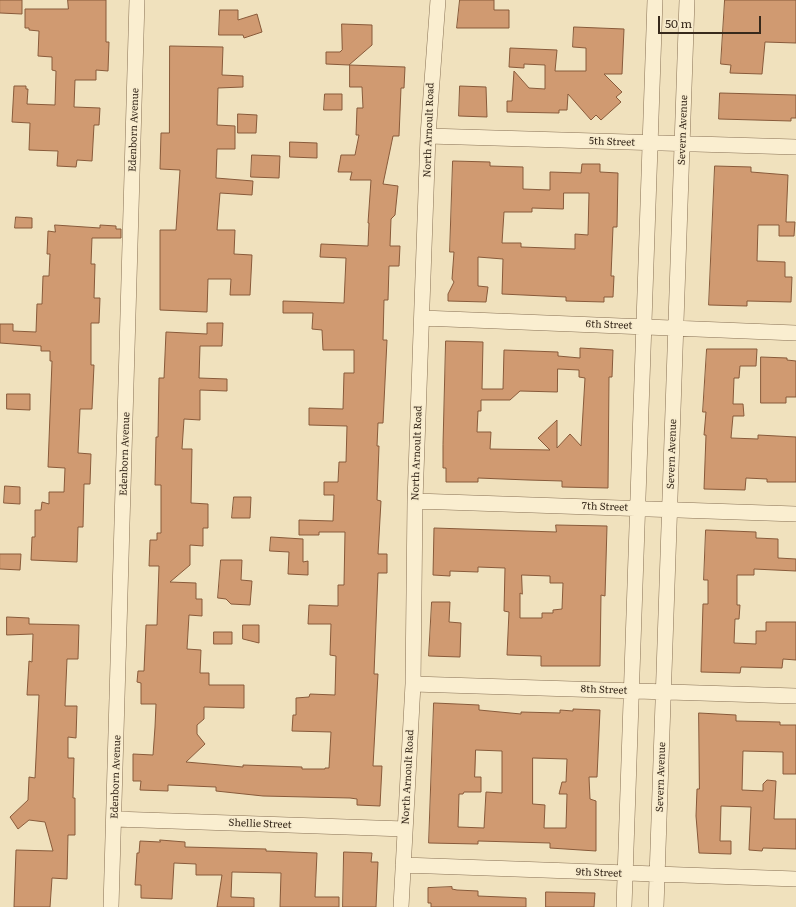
<!DOCTYPE html>
<html>
<head>
<meta charset="utf-8">
<style>
  body { margin:0 }
  #map { position:relative; width:796px; height:907px; overflow:hidden; background:#f0e1bd; font-family:Literata,serif }
  canvas { display:block }
  .scale { position:absolute; left:658px; top:16px; width:103px; height:18px; box-sizing:border-box; border:2px solid #37291b; border-top:0; padding-left:5px; font-size:12px; line-height:14px; white-space:nowrap; color:#37291b; -webkit-text-stroke:3px #f7ebcd; paint-order:stroke }
</style>
</head>
<body>
<div id="map">
<canvas width="796" height="907"></canvas>
<div class="scale">50 m</div>
</div>
<script>
const context = document.querySelector('canvas').getContext('2d');
context.lineJoin = 'round';
function paint(path, color) { context.fillStyle = color; context.fill(path, 'evenodd'); }
function strokePath(path, color, width, dash) { context.strokeStyle = color; context.lineWidth = width; context.lineCap = dash ? 'butt' : 'round'; context.setLineDash(dash || []); context.stroke(path); }
function label(font, color, halo, rows, align = 'center') {
  context.font = font + ' Literata,serif'; context.lineWidth = 3; context.setLineDash([]); context.textBaseline = 'middle'; context.strokeStyle = halo; context.fillStyle = color; for (const [text, x, y, turn = 0] of rows) {
    context.save(); context.translate(x, y); context.rotate((+turn || 0) * Math.PI / 180); context.textAlign = isNaN(turn) ? turn : align; if (halo) context.strokeText(text, 0, 0); context.fillText(text, 0, 0); context.restore();
  }
}
const building = new Path2D(`
  M 0,0 L 22,0 L 22,14 L 0,13 Z
  M 68,0 L 106,0 L 106,42 L 109,42 L 108,71 L 96,70 L 96,80 L 75,80 L 74,107 L 100,108 L 99,125 L 94,125 L 92,161 L 77,160 L 76,167 L 57,166 L 58,151 L 29,150 L 30,123 L 12,122 L 14,86 L 26,86 L 26,89 L 28,89 L 27,104 L 55,105 L 56,71 L 52,70 L 52,57 L 38,56 L 39,31 L 29,30 L 29,28 L 25,28 L 25,9 L 68,9 Z
  M 460,0 L 494,0 L 494,10 L 509,10 L 509,28 L 457,28 Z
  M 725,0 L 796,0 L 796,43 L 765,42 L 762,74 L 730,73 L 731,65 L 721,64 Z
  M 220,10 L 238,10 L 238,20 L 257,14 L 262,32 L 244,38 L 243,35 L 219,35 Z
  M 342,24 L 372,25 L 372,45 L 349,65 L 326,64 L 326,52 L 340,52 L 342,50 Z
  M 574,27 L 624,29 L 622,74 L 604,74 L 622,92 L 616,97 L 621,102 L 601,120 L 596,115 L 591,120 L 568,94 L 567,110 L 559,110 L 559,113 L 507,112 L 507,101 L 512,101 L 514,71 L 529,88 L 545,89 L 545,65 L 524,64 L 524,68 L 509,67 L 510,48 L 557,50 L 555,71 L 586,71 L 586,48 L 573,47 Z
  M 170,46 L 223,47 L 222,75 L 243,76 L 243,87 L 218,88 L 217,125 L 235,126 L 235,149 L 217,149 L 216,178 L 253,181 L 252,195 L 220,193 L 217,230 L 235,230 L 234,254 L 252,255 L 250,295 L 230,295 L 231,279 L 208,279 L 207,312 L 160,310 L 160,230 L 176,230 L 180,170 L 160,169 L 161,133 L 169,133 Z
  M 350,65 L 405,67 L 404,88 L 401,88 L 399,136 L 393,136 L 383,184 L 398,186 L 395,215 L 391,219 L 390,246 L 400,246 L 399,266 L 389,266 L 388,300 L 384,300 L 383,340 L 387,340 L 383,423 L 378,423 L 377,446 L 379,446 L 377,500 L 381,501 L 378,554 L 387,554 L 387,573 L 378,573 L 374,674 L 378,674 L 373,766 L 382,766 L 380,806 L 357,805 L 357,799 L 350,798 L 263,796 L 216,791 L 216,787 L 168,785 L 168,791 L 140,790 L 141,781 L 133,781 L 133,754 L 153,755 L 155,727 L 156,704 L 141,704 L 141,683 L 137,682 L 138,671 L 144,671 L 146,625 L 157,625 L 159,566 L 149,566 L 150,540 L 157,540 L 157,533 L 161,533 L 161,485 L 155,485 L 156,437 L 158,437 L 159,378 L 164,378 L 166,332 L 207,334 L 207,323 L 223,323 L 222,346 L 200,346 L 199,378 L 227,379 L 227,391 L 200,390 L 200,420 L 184,419 L 182,449 L 192,449 L 191,503 L 208,504 L 208,528 L 203,528 L 203,546 L 190,545 L 190,565 L 170,582 L 196,583 L 196,599 L 202,599 L 202,616 L 189,615 L 187,649 L 201,650 L 200,673 L 209,673 L 209,685 L 244,685 L 244,708 L 204,707 L 204,719 L 197,725 L 197,734 L 205,744 L 186,762 L 243,767 L 243,765 L 302,767 L 302,769 L 325,769 L 325,768 L 329,768 L 331,732 L 292,731 L 293,715 L 296,715 L 296,698 L 309,697 L 310,694 L 335,695 L 336,656 L 330,655 L 331,624 L 308,624 L 309,605 L 338,606 L 338,585 L 344,585 L 345,532 L 319,532 L 319,535 L 299,535 L 299,520 L 333,521 L 334,495 L 324,495 L 324,482 L 338,482 L 339,462 L 346,462 L 347,426 L 309,425 L 309,408 L 343,409 L 344,373 L 354,373 L 354,350 L 323,350 L 322,330 L 312,329 L 313,313 L 283,313 L 283,301 L 344,303 L 346,258 L 320,257 L 321,244 L 368,246 L 369,223 L 368,223 L 371,180 L 350,180 L 352,172 L 338,172 L 341,155 L 355,155 L 359,135 L 356,135 L 357,108 L 363,108 L 362,87 L 350,87 Z
  M 460,86 L 486,87 L 487,117 L 459,116 Z
  M 720,93 L 796,95 L 796,118 L 791,118 L 791,121 L 719,119 Z
  M 325,94 L 342,94 L 342,110 L 324,110 Z
  M 238,114 L 257,115 L 256,133 L 238,133 Z
  M 290,142 L 317,143 L 317,158 L 290,157 Z
  M 252,155 L 280,156 L 279,178 L 251,177 Z
  M 453,161 L 490,162 L 490,166 L 523,167 L 523,189 L 550,190 L 550,172 L 581,173 L 582,164 L 600,164 L 600,172 L 618,173 L 617,227 L 613,227 L 611,276 L 614,276 L 613,297 L 604,297 L 604,302 L 566,301 L 566,297 L 502,294 L 503,259 L 478,257 L 478,286 L 488,287 L 486,302 L 448,301 L 448,294 L 454,282 L 452,279 L 454,252 L 450,252 ZM 564,193 L 589,193 L 588,235 L 575,234 L 575,249 L 521,247 L 521,243 L 502,243 L 504,212 L 532,212 L 532,208 L 563,209 Z
  M 715,166 L 751,167 L 751,172 L 788,175 L 786,222 L 795,222 L 794,236 L 779,236 L 779,225 L 758,225 L 757,261 L 785,262 L 785,277 L 792,277 L 791,302 L 747,301 L 747,306 L 709,305 Z
  M 16,217 L 32,218 L 32,228 L 15,228 Z
  M 55,225 L 100,228 L 100,225 L 116,226 L 116,229 L 121,229 L 121,238 L 92,238 L 91,264 L 95,264 L 94,298 L 100,298 L 99,323 L 91,323 L 91,365 L 94,365 L 92,409 L 80,409 L 78,453 L 91,454 L 90,484 L 84,484 L 83,527 L 78,527 L 77,562 L 31,560 L 32,537 L 35,537 L 35,510 L 41,510 L 42,502 L 49,504 L 49,492 L 64,492 L 65,468 L 48,467 L 52,361 L 50,361 L 50,351 L 41,351 L 41,346 L 0,343 L 0,324 L 13,324 L 13,331 L 36,332 L 37,304 L 42,304 L 43,276 L 49,276 L 50,254 L 47,254 L 48,231 L 55,232 Z
  M 446,341 L 483,342 L 482,389 L 503,389 L 504,350 L 558,352 L 558,356 L 580,358 L 580,348 L 613,350 L 612,377 L 609,377 L 608,488 L 562,487 L 562,481 L 528,480 L 478,478 L 478,482 L 446,482 L 446,468 L 443,468 L 443,445 ZM 558,369 L 579,370 L 579,377 L 585,378 L 581,446 L 570,434 L 557,448 L 557,420 L 538,438 L 550,450 L 490,449 L 491,432 L 477,432 L 478,411 L 481,411 L 481,400 L 510,400 L 520,391 L 557,392 Z
  M 707,349 L 757,349 L 756,366 L 740,366 L 739,378 L 734,378 L 733,404 L 743,404 L 744,416 L 733,416 L 731,438 L 758,439 L 758,435 L 796,437 L 796,482 L 767,482 L 767,479 L 746,478 L 745,490 L 704,489 L 706,435 L 704,435 L 706,412 L 703,412 Z
  M 761,357 L 787,358 L 787,360 L 796,361 L 796,397 L 786,397 L 786,403 L 761,403 Z
  M 7,394 L 30,394 L 30,410 L 7,409 Z
  M 5,486 L 20,487 L 20,504 L 4,503 Z
  M 234,497 L 251,497 L 250,518 L 232,518 Z
  M 556,525 L 607,526 L 605,596 L 601,595 L 600,666 L 541,666 L 541,656 L 507,655 L 509,612 L 504,611 L 505,568 L 478,567 L 478,572 L 450,571 L 450,576 L 433,575 L 434,528 L 556,532 ZM 522,575 L 550,576 L 550,583 L 563,583 L 562,609 L 553,610 L 553,613 L 542,613 L 542,618 L 520,618 L 520,593 L 522,594 Z
  M 706,530 L 756,532 L 756,538 L 778,539 L 778,558 L 796,559 L 796,571 L 754,569 L 754,575 L 737,575 L 737,605 L 740,605 L 739,619 L 735,619 L 734,643 L 756,644 L 756,631 L 766,631 L 766,622 L 796,622 L 796,660 L 783,659 L 782,668 L 741,667 L 740,673 L 701,672 L 703,604 L 708,604 L 708,580 L 704,580 Z
  M 271,537 L 303,539 L 303,562 L 308,561 L 308,575 L 288,574 L 289,552 L 270,551 Z
  M 0,554 L 21,554 L 20,570 L 0,569 Z
  M 221,560 L 242,560 L 241,580 L 252,581 L 250,605 L 231,604 L 226,599 L 218,598 Z
  M 432,602 L 450,602 L 449,622 L 461,623 L 460,657 L 429,656 Z
  M 7,617 L 29,618 L 29,624 L 79,625 L 78,659 L 67,659 L 65,706 L 77,706 L 76,738 L 68,737 L 68,758 L 74,758 L 73,798 L 75,798 L 75,835 L 68,835 L 67,879 L 52,878 L 50,907 L 14,907 L 16,850 L 53,851 L 45,822 L 29,820 L 18,829 L 10,817 L 28,800 L 29,777 L 35,778 L 39,695 L 27,695 L 29,661 L 32,662 L 33,634 L 7,635 Z
  M 243,625 L 259,625 L 259,643 L 243,639 Z
  M 214,632 L 232,632 L 232,644 L 214,644 Z
  M 434,703 L 479,705 L 479,710 L 521,714 L 521,712 L 560,713 L 560,710 L 573,711 L 573,709 L 600,710 L 597,777 L 589,777 L 590,799 L 596,801 L 596,851 L 550,848 L 550,843 L 478,841 L 478,844 L 429,843 ZM 476,750 L 502,751 L 502,793 L 486,792 L 484,828 L 458,827 L 459,794 L 463,794 L 464,792 L 481,792 L 481,777 L 475,777 ZM 533,758 L 567,759 L 566,782 L 562,782 L 559,794 L 567,794 L 566,828 L 544,828 L 545,805 L 533,804 Z
  M 699,713 L 736,715 L 736,721 L 780,722 L 780,725 L 796,725 L 796,774 L 783,774 L 783,752 L 743,751 L 742,790 L 763,791 L 763,784 L 767,780 L 776,781 L 774,819 L 796,819 L 796,849 L 763,848 L 762,851 L 749,850 L 751,807 L 721,806 L 720,841 L 731,841 L 731,854 L 699,853 L 696,816 L 697,789 L 699,789 Z
  M 160,840 L 185,842 L 185,847 L 266,849 L 266,851 L 317,853 L 315,897 L 339,897 L 339,907 L 280,907 L 281,873 L 232,872 L 231,897 L 254,898 L 254,907 L 217,907 L 222,875 L 196,875 L 196,864 L 174,863 L 172,899 L 141,898 L 141,885 L 135,885 L 137,853 L 139,853 L 140,841 L 160,842 Z
  M 344,852 L 372,853 L 371,862 L 378,862 L 376,907 L 343,907 Z
  M 452,887 L 452,889 L 457,890 L 478,891 L 478,896 L 526,898 L 526,907 L 431,907 L 431,903 L 428,903 L 428,888 Z
  M 546,892 L 595,893 L 594,907 L 546,907 Z`);
paint(building, '#d09a71');
strokePath(building, '#885a3a', 1);
const street = new Path2D(`
  M 428,136 L 796,147
  M 422,318 L 796,333
  M 415,501 L 796,514
  M 413,684 L 796,696
  M 114,819 L 405,829
  M 403,865 L 796,879
  M 111,907 L 137,0
  M 401,907 L 413,684 L 415,501 L 428,136 L 438,0
  M 624,907 L 655,0
  M 656,907 L 687,0`);
strokePath(street, '#887155', 16);
strokePath(street, '#faeed0', 15);
label('10px', '#37291b', '#f7ebcd', [
  ["Edenborn Avenue",134,130,-88],
  ["North Arnoult Road",429,130,-88],
  ["Severn Avenue",683,130,-88],
  ["5th Street",612,142,2],
  ["6th Street",609,325,2],
  ["North Arnoult Road",417,453,-88],
  ["Edenborn Avenue",125,454,-88],
  ["Severn Avenue",672,454,-88],
  ["7th Street",605,507,2],
  ["8th Street",604,690,2],
  ["Edenborn Avenue",116,777,-88],
  ["North Arnoult Road",408,777,-87],
  ["Severn Avenue",661,777,-88],
  ["Shellie Street",260,824,2],
  ["9th Street",599,873,2]
]);
</script>
</body>
</html>
